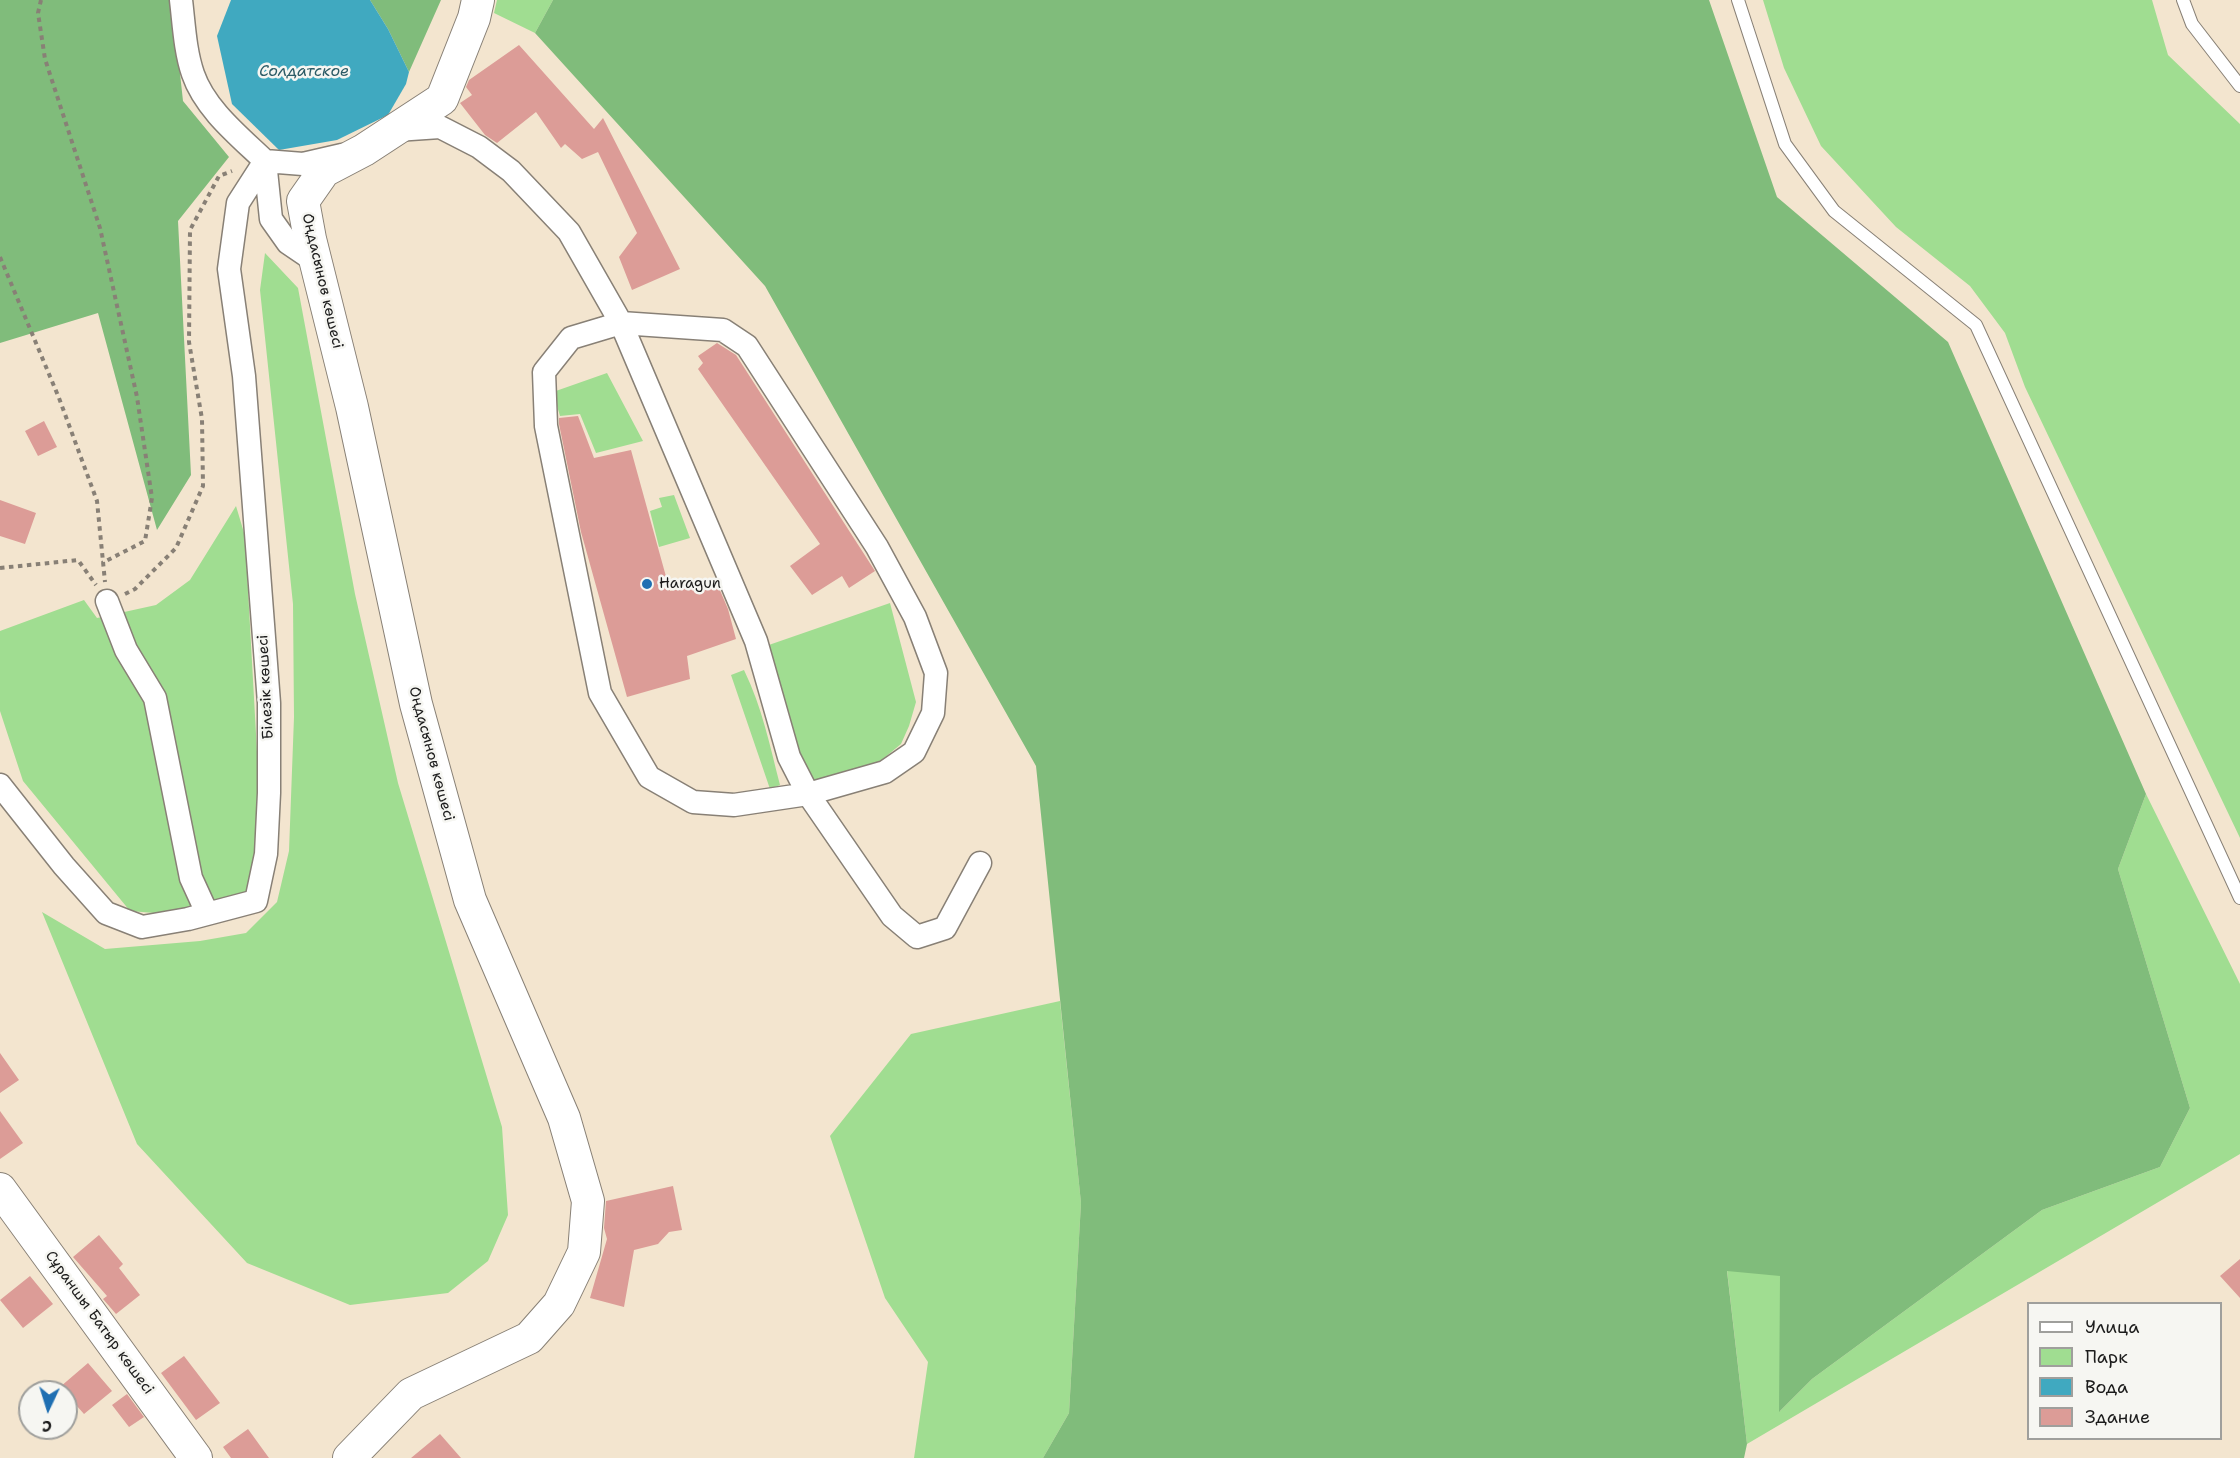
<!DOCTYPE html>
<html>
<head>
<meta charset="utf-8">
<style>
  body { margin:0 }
  #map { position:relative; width:2240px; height:1458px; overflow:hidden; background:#f3e5cf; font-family:"Shantell Sans",sans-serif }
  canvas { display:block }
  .legend { position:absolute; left:2027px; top:1302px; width:195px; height:138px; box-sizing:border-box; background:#f6f6f2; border:2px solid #9f9f9c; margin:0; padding:8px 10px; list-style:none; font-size:18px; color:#1c1c1c }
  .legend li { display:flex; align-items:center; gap:12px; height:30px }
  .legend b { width:30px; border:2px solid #9f9f9c }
  .north { position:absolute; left:18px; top:1380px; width:60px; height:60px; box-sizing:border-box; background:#f6f6f2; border:2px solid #9f9f9c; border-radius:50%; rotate:184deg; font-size:16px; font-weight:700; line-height:24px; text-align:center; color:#1c1c1c }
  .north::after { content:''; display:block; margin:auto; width:21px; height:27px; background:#1f6fb2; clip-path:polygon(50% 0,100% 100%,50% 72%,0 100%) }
</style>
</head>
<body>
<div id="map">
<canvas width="2240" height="1458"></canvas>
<ul class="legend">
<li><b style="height:8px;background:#fff"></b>Улица</li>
<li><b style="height:16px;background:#a0dd91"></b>Парк</li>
<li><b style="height:16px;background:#40a9c0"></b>Вода</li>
<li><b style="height:16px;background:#dc9c97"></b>Здание</li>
</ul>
<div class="north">С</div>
</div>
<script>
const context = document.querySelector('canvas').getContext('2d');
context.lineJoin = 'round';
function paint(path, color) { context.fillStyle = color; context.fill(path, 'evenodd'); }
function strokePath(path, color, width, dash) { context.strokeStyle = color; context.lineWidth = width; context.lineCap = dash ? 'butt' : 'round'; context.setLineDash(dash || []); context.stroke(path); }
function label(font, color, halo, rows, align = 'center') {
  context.font = font + ' "Shantell Sans",sans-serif'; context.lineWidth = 5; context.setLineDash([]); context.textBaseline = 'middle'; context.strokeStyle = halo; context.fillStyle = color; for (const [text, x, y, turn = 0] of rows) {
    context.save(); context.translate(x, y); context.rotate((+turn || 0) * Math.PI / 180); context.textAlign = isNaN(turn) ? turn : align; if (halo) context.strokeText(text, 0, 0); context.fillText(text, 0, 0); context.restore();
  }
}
paint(new Path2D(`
  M 497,0 L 553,0 L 535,33 L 494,13 Z
  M 1763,0 L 2152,0 L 2168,55 L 2240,124 L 2240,838 L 2025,387 L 2005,333 L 1970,286 L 1896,227 L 1821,146 L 1784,68 Z
  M 265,253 L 298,288 L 355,594 L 398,783 L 502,1127 L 508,1215 L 488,1261 L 448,1293 L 350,1305 L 247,1263 L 137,1144 L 42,912 L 105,949 L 200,941 L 246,933 L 277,902 L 289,851 L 294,717 L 293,604 L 260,290 Z
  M 607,373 L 643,441 L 596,453 L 580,414 L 560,416 L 553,392 Z
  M 674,495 L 690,538 L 659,547 L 650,511 L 662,507 L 659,498 Z
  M 236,506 L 245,536 L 261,824 L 246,892 L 166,914 L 130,911 L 23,781 L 0,711 L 0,631 L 84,600 L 97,618 L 156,605 L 190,580 Z
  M 890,603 L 916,702 L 909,726 L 901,744 L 872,768 L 808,784 L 763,647 Z
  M 744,670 C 762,707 770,746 780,785 L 770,789 L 731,675 Z
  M 2146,794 L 2240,984 L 2240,1154 L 1747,1444 L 1727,1270 L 1780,1275 L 1780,1411 L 1812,1379 L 2042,1210 L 2160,1167 L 2190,1108 L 2118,869 Z
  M 1060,1001 L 1081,1203 L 1069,1413 L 1043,1458 L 914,1458 L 928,1362 L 885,1298 L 830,1136 L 911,1034 Z`), '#a0dd91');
paint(new Path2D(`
  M 0,0 L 172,0 L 183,101 L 229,157 L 178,221 L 191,475 L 157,530 L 98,313 L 0,343 Z
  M 370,0 L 441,0 L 409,72 L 388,29 Z
  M 553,0 L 1709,0 L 1777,197 L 1948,342 L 2146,794 L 2118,869 L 2190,1108 L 2160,1167 L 2042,1210 L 1812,1379 L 1779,1412 L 1780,1276 L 1727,1271 L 1747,1444 L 1744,1458 L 1043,1458 L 1069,1413 L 1081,1203 L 1036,766 L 765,286 L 535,33 Z`), '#80bc7b');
paint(new Path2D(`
  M 231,0 L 370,0 L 388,29 L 409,72 L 406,84 L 388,115 L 337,140 L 279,150 L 232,104 L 217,36 Z`), '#40a9c0');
paint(new Path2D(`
  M 519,45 L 594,129 L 603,118 L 680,269 L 632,290 L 619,257 L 637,233 L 598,152 L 582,159 L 565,144 L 561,148 L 536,112 L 497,143 L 485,135 L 460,103 L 472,95 L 466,87 L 469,80 Z
  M 717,343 L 736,355 L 875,571 L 849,588 L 842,576 L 812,595 L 790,566 L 820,544 L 698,369 L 703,363 L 698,356 Z
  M 578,416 L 594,458 L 631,450 L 670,591 L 716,581 L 728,609 L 736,639 L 687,656 L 690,679 L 627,697 L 581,532 L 559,424 L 559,418 Z
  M 44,421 L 57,447 L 38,456 L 25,431 Z
  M 0,500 L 36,513 L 25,544 L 0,536 Z
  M 0,1053 L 19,1080 L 0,1093 Z
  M 0,1111 L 23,1143 L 0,1159 Z
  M 673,1186 L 682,1230 L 669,1232 L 658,1244 L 634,1250 L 624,1307 L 590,1298 L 607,1239 L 604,1228 L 606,1201 Z
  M 99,1235 L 123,1264 L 119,1268 L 140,1295 L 116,1314 L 103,1299 L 107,1296 L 73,1257 Z
  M 2240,1259 L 2240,1298 L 2220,1276 Z
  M 30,1276 L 53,1304 L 23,1328 L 0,1300 Z
  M 184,1356 L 220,1403 L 196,1420 L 161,1373 Z
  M 88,1363 L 112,1391 L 84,1414 L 60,1387 Z
  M 127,1394 L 144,1417 L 129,1427 L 112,1405 Z
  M 248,1429 L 269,1458 L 231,1458 L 223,1447 Z
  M 440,1434 L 461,1458 L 411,1458 Z`), '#dc9c97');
const lane = new Path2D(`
  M 1738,0 L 1785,144 L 1834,211 L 1976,325 L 2240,898
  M 2183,0 L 2192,24 L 2240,86`);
const street = new Path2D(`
  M 181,0 C 184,25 185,51 193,74 C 205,109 239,136 265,161 L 303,164 L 342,155
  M 396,130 L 440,127 L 479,147 L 511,171 L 569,232 L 621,323 L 756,641 L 789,757 L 808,794 L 892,916 L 917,937 L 945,928 L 980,863
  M 265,161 L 271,219 L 288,243 L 316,262
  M 621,323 L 723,330 L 747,346 L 877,547 L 915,617 L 936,673 L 933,713 L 914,752 L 885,772 L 808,794 L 734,805 L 693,802 L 649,777 L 600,693 L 546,426 L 544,372 L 571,338 Z
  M 107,601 L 126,650 L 155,698 L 191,878 L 207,913
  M 0,785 L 64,866 L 106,913 L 142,927 L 188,919 L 256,901 L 266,854 L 269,793 L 269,703 L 244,376 L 229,269 L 238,203 L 265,161`);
const secondary = new Path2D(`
  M 0,1189 L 196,1458
  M 349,1458 L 411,1394 L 529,1338 L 559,1304 L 584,1252 L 588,1201 L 564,1118 L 470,900 L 416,704 L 352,407 L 310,239 L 303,201 L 324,171 L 364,150 L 442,99 L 474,18 L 478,0`);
strokePath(lane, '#888076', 14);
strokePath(street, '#888076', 25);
strokePath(secondary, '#888076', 34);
strokePath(new Path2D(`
  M 41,0 L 38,13 L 45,59 L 100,228 L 137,397 L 152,498 L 145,541 L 102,563
  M 0,257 L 59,398 L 97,501 L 105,582
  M 0,568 L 78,560 L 96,585
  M 125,594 L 135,589 L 176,548 L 203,486 L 202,419 L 189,342 L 190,230 L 219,176 L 232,171`), '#888076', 4, [4.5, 4.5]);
strokePath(lane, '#fff', 12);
strokePath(street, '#fff', 22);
strokePath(secondary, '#fff', 32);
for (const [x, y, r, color] of [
  [647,584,6,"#1f6fb2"]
]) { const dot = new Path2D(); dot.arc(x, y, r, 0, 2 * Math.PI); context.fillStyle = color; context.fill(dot); strokePath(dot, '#f6f6f2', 2); }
label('15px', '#1c1c1c', '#f6f6f2', [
  ["Оңдасынов көшесі",322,281,77],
  ["Білезік көшесі",266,687,-93],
  ["Оңдасынов көшесі",431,754,75],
  ["Сұраншы Батыр көшесі",99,1323,54]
]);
label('15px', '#1c1c1c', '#f6f6f2', [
  ["Haragun",659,584]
], 'left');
label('italic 16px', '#2c5b66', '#f6f6f2', [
  ["Солдатское",304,72]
]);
</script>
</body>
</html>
